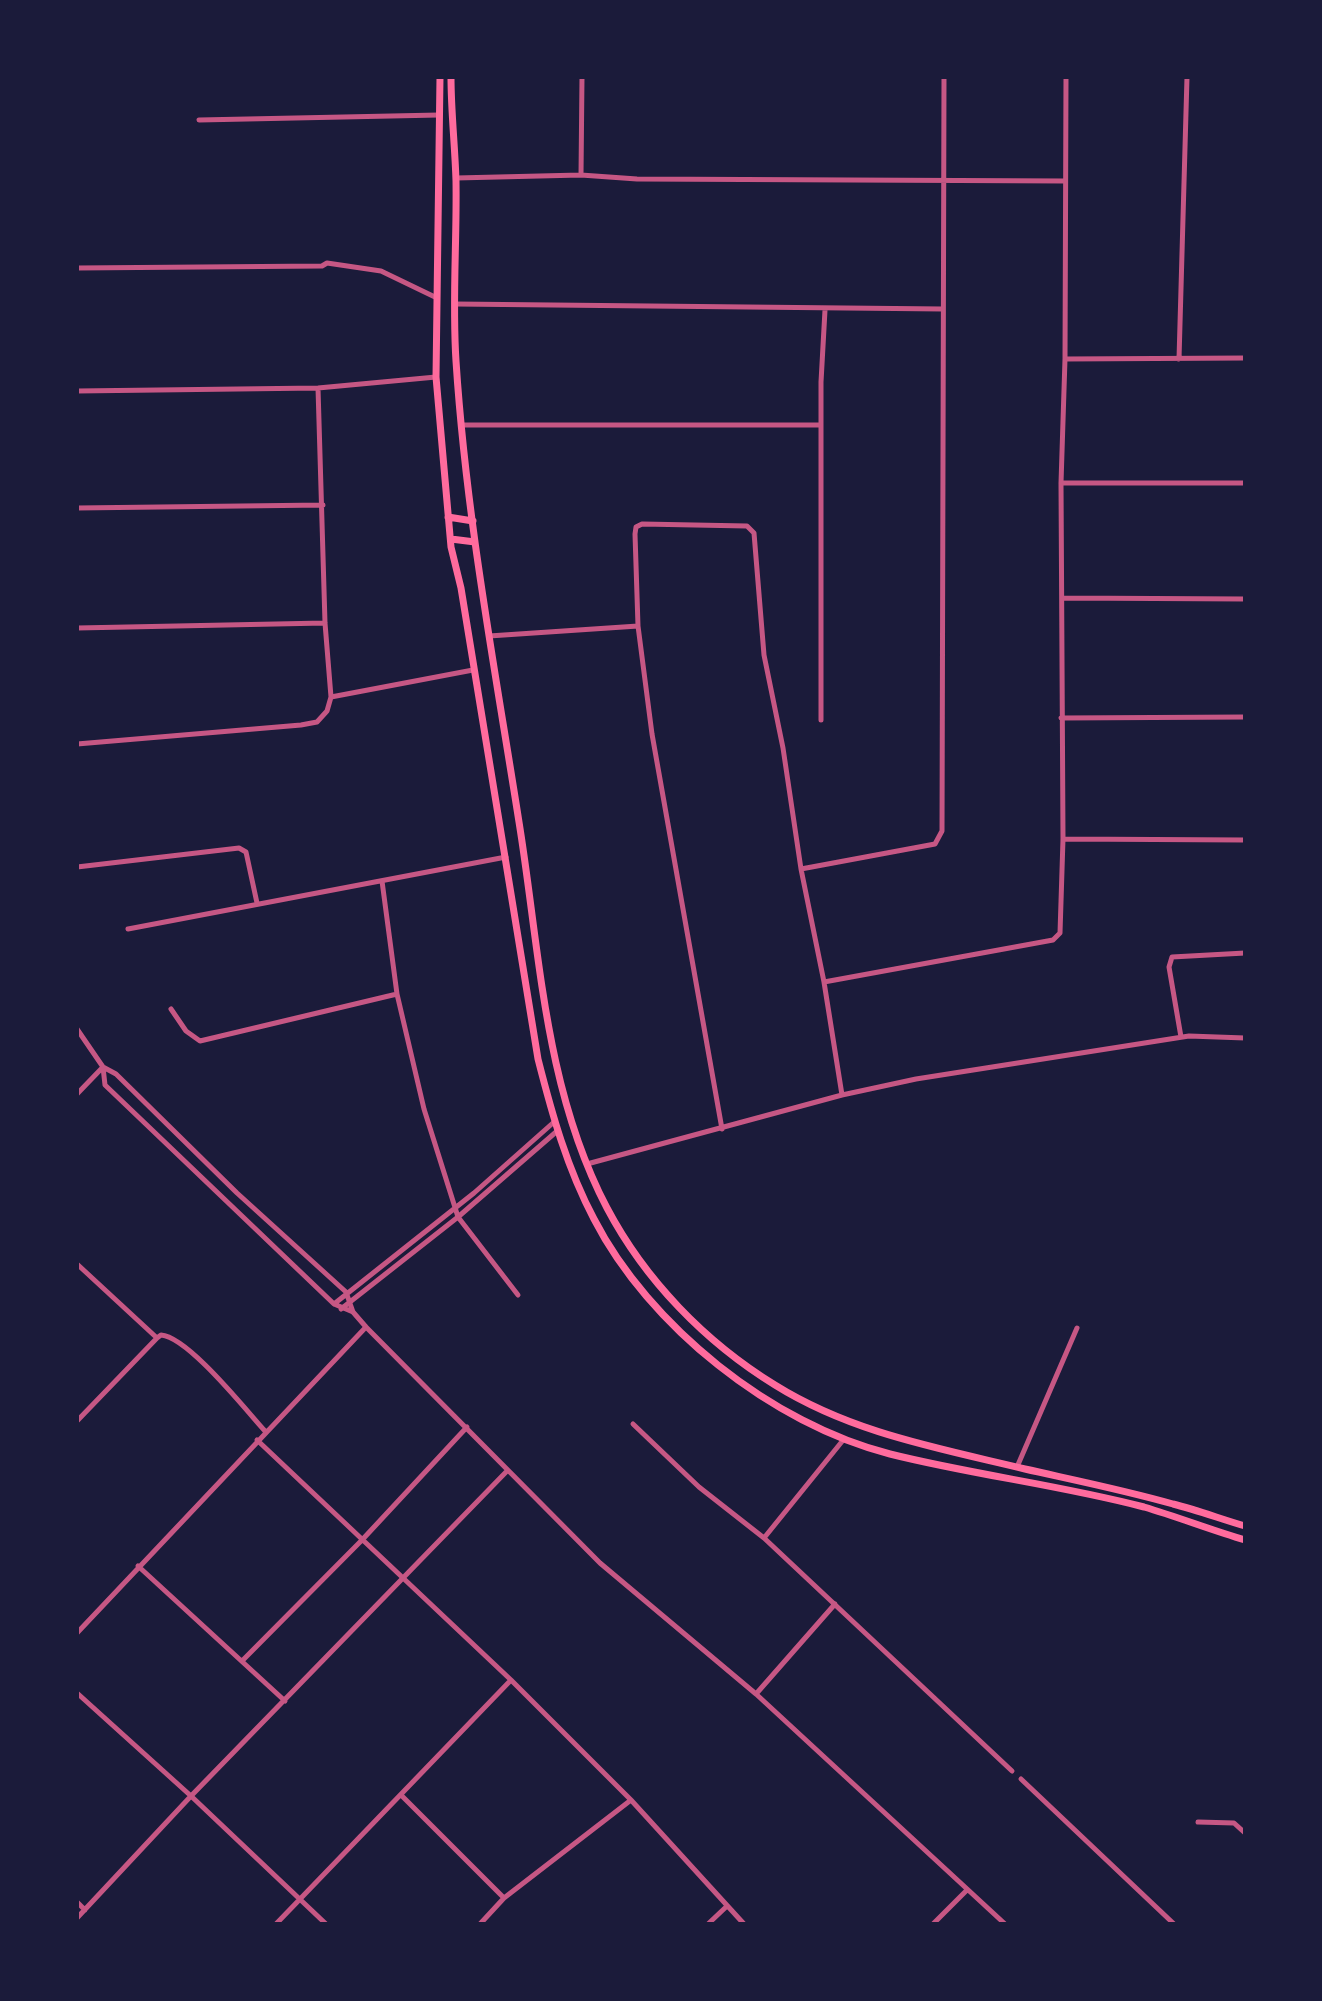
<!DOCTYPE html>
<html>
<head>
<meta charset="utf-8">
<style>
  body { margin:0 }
  #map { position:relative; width:1322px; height:2001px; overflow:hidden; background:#1b1b3a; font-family:Raleway,sans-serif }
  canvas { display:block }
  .frame { position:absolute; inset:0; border:79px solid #1b1b3a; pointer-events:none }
</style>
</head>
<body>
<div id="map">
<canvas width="1322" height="2001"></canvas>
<div class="frame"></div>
</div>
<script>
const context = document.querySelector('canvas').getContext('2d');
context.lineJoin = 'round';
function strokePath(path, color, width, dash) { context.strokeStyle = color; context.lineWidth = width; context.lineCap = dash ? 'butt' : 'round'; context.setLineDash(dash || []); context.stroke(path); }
strokePath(new Path2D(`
  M 199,120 L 439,115
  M 581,175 L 582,77
  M 456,178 L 581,175 L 637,179 L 1065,181
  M 77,268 L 322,266 L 327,263 L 381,271 L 437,298
  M 455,304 L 943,309
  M 1065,359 L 1245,358
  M 1179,359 L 1187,77
  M 77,391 L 318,388 L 436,377
  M 462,425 L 821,425
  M 1061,483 L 1245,483
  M 77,508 L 323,505
  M 1063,598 L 1245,599
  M 77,628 L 325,623
  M 489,636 L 638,626
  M 331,697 L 473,670
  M 1061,718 L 1245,717
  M 821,720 L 821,382 L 825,310
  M 77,744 L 301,725 L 317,722 L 327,711 L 331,697 L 325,623 L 318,388
  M 1063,839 L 1245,840
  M 77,867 L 239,848 L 246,852 L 257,903
  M 801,869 L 935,844 L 942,831 L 944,77
  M 382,881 L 397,994 L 424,1109 L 458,1217 L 518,1295
  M 128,929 L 506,857
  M 824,982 L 1053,940 L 1060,933 L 1063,839 L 1061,483 L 1065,359 L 1066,77
  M 171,1009 L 186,1031 L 200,1041 L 397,994
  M 77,1029 L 103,1067 L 105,1085 L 334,1304 L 353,1312
  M 1181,1037 L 1169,967 L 1172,957 L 1245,953
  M 77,1094 L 103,1067
  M 722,1129 L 652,734 L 638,626 L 635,534 L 636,527 L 642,524 L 747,526 L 754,533 L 764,655 L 783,748 L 801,869 L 824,982 L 842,1095
  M 587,1164 L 842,1095 L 916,1079 L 1189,1036 L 1245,1038
  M 77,1264 L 157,1338 L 161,1335 C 188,1337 245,1409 265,1431
  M 334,1304 L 474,1193 L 554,1122
  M 341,1309 L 458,1217 L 556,1132
  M 366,1327 L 600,1563 L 756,1694 L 1005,1924
  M 77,1421 L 157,1338
  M 633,1424 L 699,1487 L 764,1538 L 1012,1771
  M 257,1440 L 511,1680 L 631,1800 L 744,1924
  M 1017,1467 L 1077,1328
  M 764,1538 L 844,1439
  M 138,1566 L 285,1701
  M 77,1633 L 366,1327 L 353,1312 L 346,1292 L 237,1193 L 116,1074 L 103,1067
  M 242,1661 L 362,1540 L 467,1427
  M 77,1693 L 191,1796 L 326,1924
  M 756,1694 L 835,1604
  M 1021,1779 L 1174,1924
  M 402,1796 L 504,1898
  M 1198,1822 L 1234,1823 L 1245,1833
  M 77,1902 L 85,1910
  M 77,1918 L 191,1796 L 507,1471
  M 276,1924 L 511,1680
  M 480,1924 L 504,1898 L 631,1800
  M 708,1924 L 726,1907
  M 933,1924 L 967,1890`), '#c65784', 5);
strokePath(new Path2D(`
  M 440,77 L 436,377 L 451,547 L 461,588 L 538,1059 C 552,1114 567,1168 594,1219 C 649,1326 772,1424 890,1454 C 974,1475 1060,1485 1144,1507 C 1178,1517 1211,1530 1245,1540
  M 451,77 C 451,112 455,146 456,181 C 457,241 452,301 456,361 C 466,516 495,669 519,822 C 540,952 544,1088 607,1208 C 645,1280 705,1342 775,1385 C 852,1433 938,1448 1025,1469 C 1074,1480 1124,1490 1173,1504 C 1197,1510 1221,1519 1245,1526
  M 448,517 L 473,521
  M 451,539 L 475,542`), '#ff6b9d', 7);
</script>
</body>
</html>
